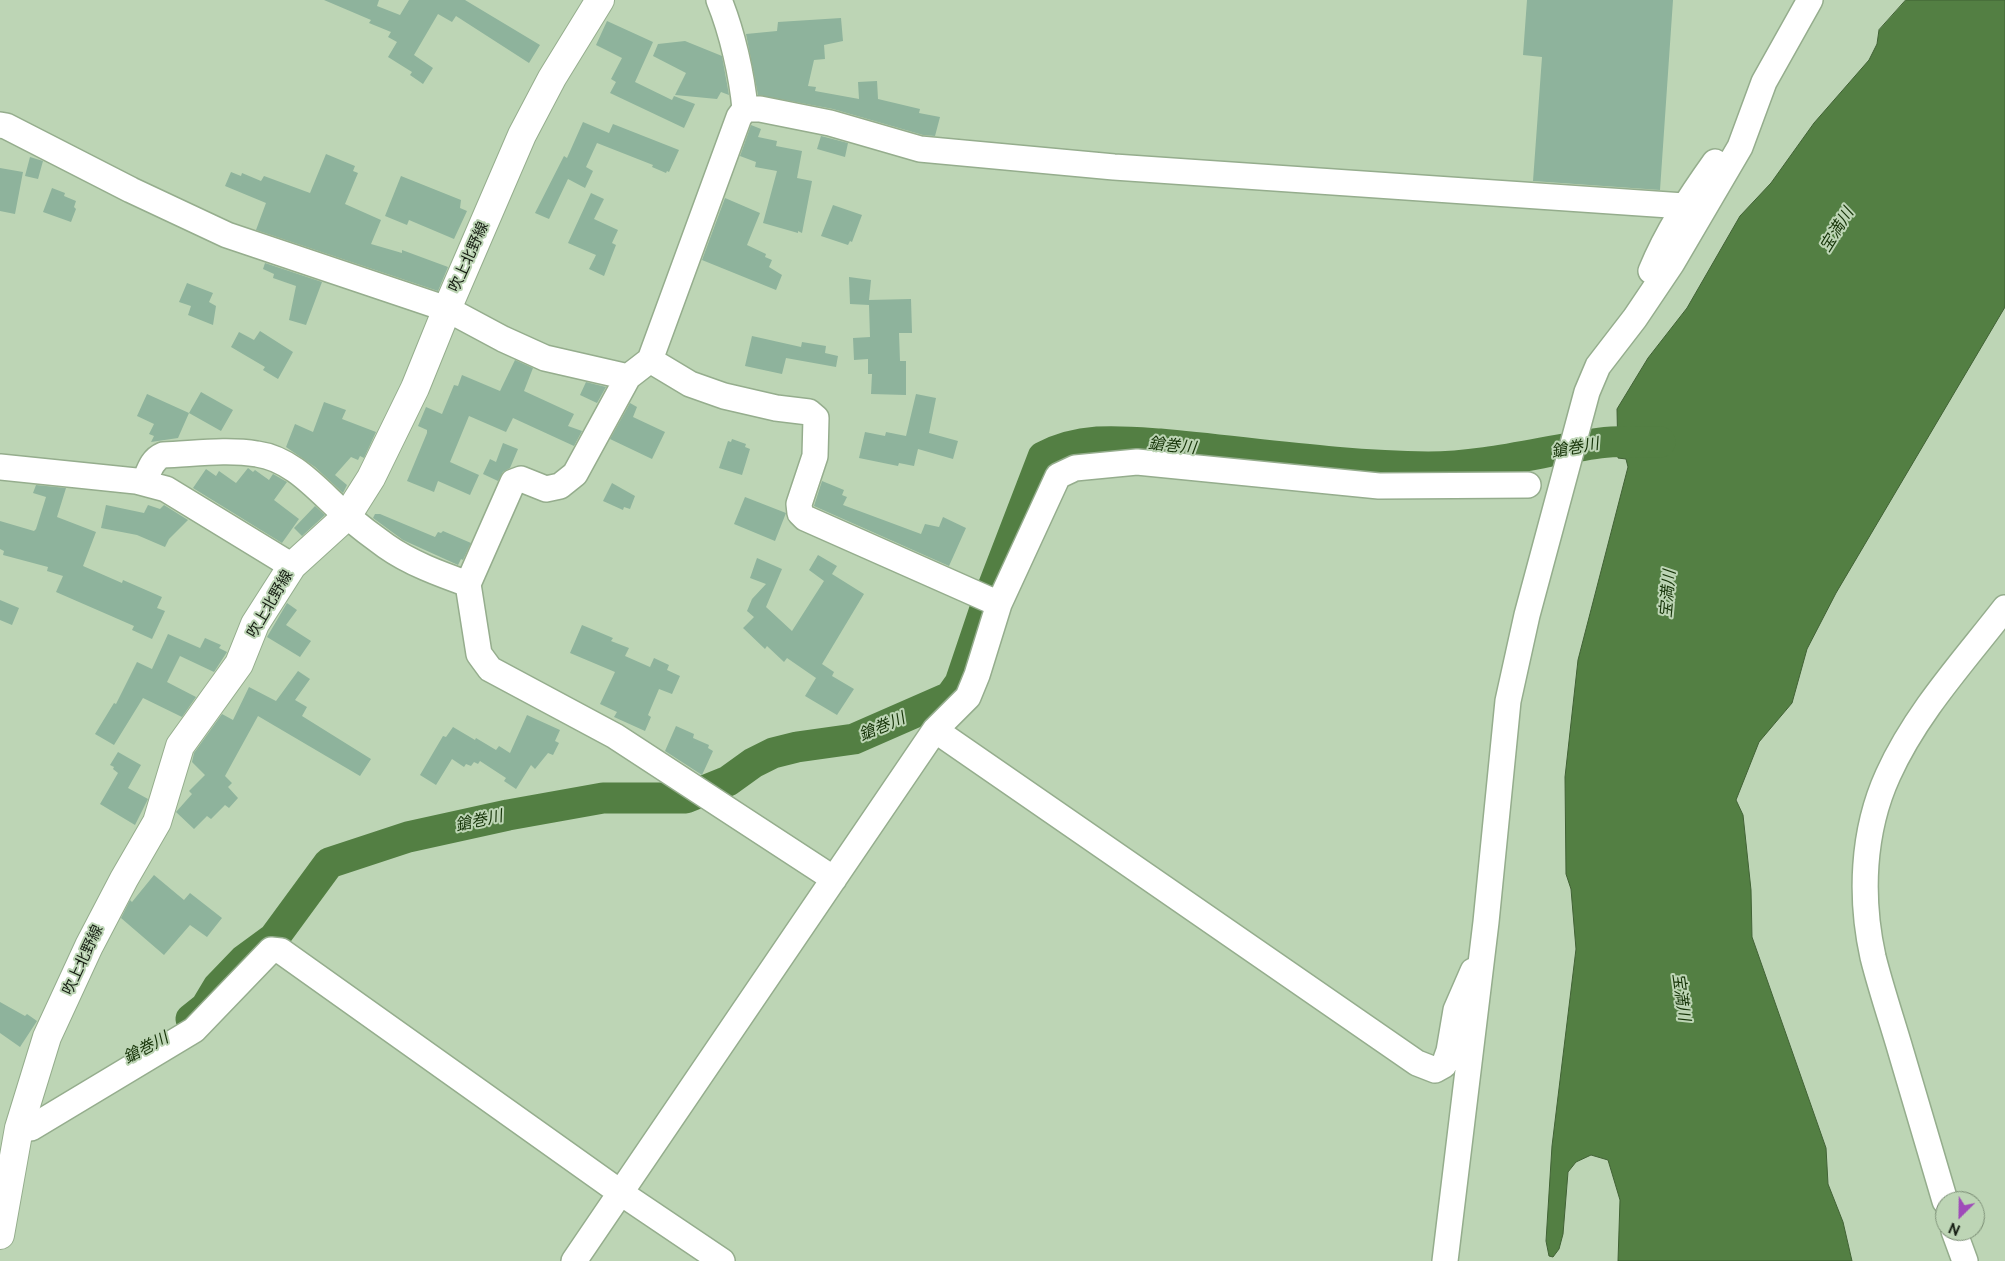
<!DOCTYPE html>
<html>
<head>
<meta charset="utf-8">
<style>
  body { margin:0 }
  #map { position:relative; width:2005px; height:1261px; overflow:hidden; background:#bdd5b5; font-family:Raleway,sans-serif }
  canvas { display:block }
  .north { position:absolute; left:1935px; top:1191px; width:50px; height:50px; box-sizing:border-box; background:#bdd5b5; border:1px solid #7a8c74; border-radius:50%; rotate:203deg; font-size:14px; font-weight:700; line-height:20px; text-align:center; color:#161e13 }
  .north::after { content:''; display:block; margin:auto; width:18px; height:22px; background:#9f4bb9; clip-path:polygon(50% 0,100% 100%,50% 72%,0 100%) }
</style>
</head>
<body>
<div id="map">
<canvas width="2005" height="1261"></canvas>
<div class="north">N</div>
</div>
<script>
const context = document.querySelector('canvas').getContext('2d');
context.lineJoin = 'round';
function paint(path, color) { context.fillStyle = color; context.fill(path, 'evenodd'); }
function strokePath(path, color, width, dash) { context.strokeStyle = color; context.lineWidth = width; context.lineCap = dash ? 'butt' : 'round'; context.setLineDash(dash || []); context.stroke(path); }
function label(font, color, halo, rows, align = 'center') {
  context.font = font + ' Raleway,"Noto Sans JP",sans-serif'; context.lineWidth = 4; context.setLineDash([]); context.textBaseline = 'middle'; context.strokeStyle = halo; context.fillStyle = color; for (const [text, x, y, turn = 0] of rows) {
    context.save(); context.translate(x, y); context.rotate((+turn || 0) * Math.PI / 180); context.textAlign = isNaN(turn) ? turn : align; if (halo) context.strokeText(text, 0, 0); context.fillText(text, 0, 0); context.restore();
  }
}
const water = new Path2D(`
  M 1906,0 L 2005,0 L 2005,307 L 1836,593 L 1807,649 L 1792,703 L 1759,742 L 1736,800 L 1743,815 L 1751,890 L 1752,937 L 1826,1148 L 1828,1184 L 1843,1222 L 1852,1261 L 1618,1261 L 1620,1200 L 1608,1160 L 1591,1155 L 1576,1162 L 1568,1172 L 1563,1234 L 1559,1249 L 1553,1257 L 1549,1256 L 1546,1241 L 1552,1146 L 1576,949 L 1571,889 L 1566,874 L 1565,777 L 1578,660 L 1628,467 L 1626,459 L 1618,458 L 1617,409 L 1648,358 L 1687,308 L 1740,216 L 1771,183 L 1814,123 L 1869,60 L 1877,44 L 1879,30 Z`);
paint(water, '#537f43');
strokePath(water, '#416235', 1);
strokePath(new Path2D(`
  M 191,1019 L 206,1007 L 218,987 L 244,960 L 274,938 L 329,863 L 408,837 L 508,815 L 603,798 L 686,798 L 728,781 L 753,763 L 773,753 L 797,747 L 854,739 L 950,697 L 960,683 L 988,600 L 1043,457 C 1080,437 1119,441 1160,444 C 1249,452 1338,466 1428,467 C 1486,467 1542,451 1600,443 C 1619,440 1640,442 1660,442`), '#537f43', 31);
paint(new Path2D(`
  M 324,0 L 379,0 L 377,6 L 400,15 L 409,0 L 465,0 L 540,45 L 529,63 L 456,16 L 452,22 L 438,14 L 414,55 L 433,68 L 423,84 L 410,75 L 412,72 L 388,57 L 397,42 L 388,37 L 391,32 L 369,23 L 371,20 Z
  M 1527,0 L 1673,0 L 1660,190 L 1533,181 L 1542,57 L 1523,55 Z
  M 841,18 L 843,41 L 824,45 L 825,59 L 814,60 L 808,86 L 816,87 L 815,91 L 859,99 L 858,82 L 877,81 L 878,99 L 920,109 L 919,113 L 940,117 L 935,136 L 923,135 L 833,109 L 758,95 L 746,34 L 777,31 L 778,22 Z
  M 607,21 L 653,42 L 635,82 L 672,100 L 674,96 L 695,104 L 684,128 L 610,93 L 616,82 L 611,79 L 622,58 L 596,45 Z
  M 685,41 L 722,56 L 729,95 L 721,92 L 717,99 L 675,95 L 686,73 L 653,56 L 658,44 Z
  M 583,122 L 609,133 L 613,124 L 679,150 L 669,172 L 667,171 L 666,173 L 652,167 L 653,165 L 597,143 L 586,167 L 593,171 L 585,188 L 568,179 L 549,219 L 535,213 L 564,156 L 567,158 Z
  M 751,125 L 761,129 L 758,137 L 777,141 L 776,146 L 802,151 L 797,178 L 812,181 L 802,233 L 798,231 L 798,233 L 763,223 L 777,171 L 755,167 L 756,162 L 740,156 Z
  M 821,136 L 848,143 L 845,157 L 817,149 Z
  M 326,154 L 355,166 L 353,171 L 358,173 L 345,204 L 381,220 L 371,244 L 402,253 L 402,250 L 448,267 L 438,291 L 256,230 L 266,203 L 225,186 L 231,172 L 241,176 L 242,173 L 261,181 L 264,176 L 310,193 Z
  M 30,157 L 43,161 L 38,179 L 25,176 Z
  M 0,168 L 23,172 L 15,214 L 0,211 Z
  M 401,176 L 461,200 L 460,208 L 467,211 L 454,239 L 409,220 L 407,225 L 385,216 Z
  M 52,188 L 65,193 L 64,196 L 76,201 L 74,207 L 76,209 L 71,222 L 43,212 Z
  M 591,193 L 604,199 L 594,219 L 618,230 L 612,243 L 616,245 L 604,276 L 589,269 L 596,255 L 568,243 Z
  M 725,198 L 760,213 L 747,245 L 766,254 L 765,257 L 772,260 L 769,267 L 782,275 L 776,290 L 702,260 Z
  M 833,205 L 862,215 L 852,242 L 850,241 L 848,245 L 821,236 Z
  M 265,263 L 322,282 L 306,325 L 289,320 L 296,286 L 273,278 L 274,274 L 263,269 Z
  M 849,277 L 871,280 L 869,300 L 911,299 L 912,333 L 899,333 L 900,361 L 906,361 L 906,395 L 871,394 L 872,374 L 868,374 L 868,359 L 854,360 L 853,338 L 870,337 L 869,305 L 850,304 Z
  M 187,283 L 213,293 L 209,302 L 216,306 L 213,325 L 188,315 L 191,306 L 179,302 Z
  M 260,331 L 293,352 L 278,379 L 263,370 L 265,367 L 231,347 L 239,332 L 254,340 Z
  M 752,336 L 801,347 L 802,342 L 826,346 L 825,353 L 838,356 L 836,367 L 786,358 L 782,374 L 745,366 Z
  M 515,360 L 533,368 L 524,391 L 574,414 L 568,426 L 582,431 L 574,446 L 513,418 L 506,432 L 469,416 L 450,462 L 479,475 L 470,495 L 438,481 L 434,492 L 407,481 L 427,433 L 427,430 L 418,426 L 426,407 L 442,414 L 454,385 L 458,386 L 462,375 L 500,391 Z
  M 586,382 L 606,387 L 597,403 L 580,395 Z
  M 201,392 L 233,410 L 221,431 L 189,413 L 178,438 L 151,442 L 154,436 L 149,434 L 154,424 L 137,416 L 147,394 L 189,413 Z
  M 916,394 L 936,398 L 929,433 L 958,441 L 953,459 L 918,449 L 914,466 L 899,463 L 898,466 L 859,458 L 865,432 L 885,436 L 886,432 L 906,436 Z
  M 324,402 L 346,410 L 342,419 L 376,432 L 364,458 L 360,456 L 358,460 L 351,457 L 335,475 L 347,485 L 343,493 L 315,467 L 286,447 L 295,424 L 313,432 Z
  M 630,403 L 637,407 L 633,417 L 665,432 L 652,459 L 610,439 Z
  M 732,439 L 746,444 L 745,447 L 750,449 L 742,475 L 719,468 L 728,441 L 731,442 Z
  M 503,443 L 518,449 L 510,468 L 503,472 L 498,481 L 483,474 L 490,459 L 496,462 Z
  M 248,468 L 253,472 L 255,470 L 269,480 L 273,474 L 287,482 L 274,500 L 299,519 L 282,543 L 193,488 L 206,469 L 216,476 L 219,471 L 236,483 Z
  M 822,481 L 844,490 L 842,495 L 847,497 L 843,505 L 921,534 L 925,524 L 939,527 L 943,517 L 966,528 L 949,566 L 814,506 Z
  M 612,483 L 635,496 L 630,509 L 624,507 L 623,510 L 603,501 Z
  M 36,485 L 66,488 L 57,517 L 96,532 L 83,566 L 122,583 L 123,580 L 162,597 L 157,608 L 165,611 L 152,639 L 132,630 L 134,626 L 56,592 L 63,576 L 47,571 L 48,567 L 3,555 L 4,551 L 0,549 L 0,521 L 34,531 L 36,529 L 46,497 L 33,493 Z
  M 745,497 L 786,513 L 775,541 L 734,524 Z
  M 106,505 L 144,513 L 148,505 L 160,509 L 164,505 L 188,520 L 169,539 L 165,547 L 137,535 L 101,528 Z
  M 315,506 L 325,515 L 302,536 L 294,528 Z
  M 375,514 L 380,514 L 435,537 L 438,532 L 441,533 L 443,531 L 471,543 L 463,560 L 461,559 L 458,565 L 403,540 L 373,518 Z
  M 818,555 L 837,566 L 832,574 L 864,594 L 822,664 L 834,672 L 832,676 L 854,689 L 837,715 L 805,696 L 816,678 L 787,658 L 784,662 L 767,646 L 765,649 L 743,628 L 754,617 L 747,611 L 752,599 L 766,584 L 750,578 L 757,558 L 782,569 L 766,607 L 792,631 L 824,581 L 809,570 Z
  M 0,600 L 19,608 L 12,625 L 0,620 Z
  M 287,603 L 297,610 L 286,625 L 311,641 L 300,657 L 267,637 Z
  M 582,625 L 613,638 L 611,641 L 629,648 L 625,656 L 650,667 L 654,658 L 669,665 L 667,670 L 680,676 L 672,694 L 659,689 L 648,715 L 651,717 L 645,731 L 614,717 L 617,712 L 600,704 L 615,672 L 570,653 Z
  M 168,634 L 200,648 L 205,638 L 221,645 L 219,648 L 227,652 L 214,672 L 180,656 L 167,682 L 196,697 L 182,717 L 143,698 L 114,745 L 95,734 L 114,703 L 116,704 L 137,662 L 152,669 Z
  M 298,671 L 310,679 L 295,700 L 307,707 L 302,716 L 371,759 L 360,776 L 258,716 L 225,776 L 232,783 L 228,787 L 238,798 L 229,808 L 225,805 L 211,819 L 207,816 L 194,829 L 176,812 L 192,794 L 189,791 L 205,775 L 192,762 L 194,753 L 222,714 L 233,720 L 249,687 L 276,701 Z
  M 527,715 L 560,730 L 555,741 L 559,743 L 553,755 L 548,753 L 535,769 L 531,765 L 516,789 L 504,781 L 506,778 L 480,761 L 478,764 L 474,762 L 471,766 L 466,764 L 464,767 L 452,759 L 436,785 L 420,775 L 443,736 L 446,737 L 453,727 L 475,740 L 476,738 L 496,750 L 499,746 L 510,753 Z
  M 676,726 L 694,734 L 693,738 L 709,745 L 708,748 L 713,751 L 702,775 L 665,751 Z
  M 118,752 L 141,765 L 128,788 L 148,799 L 135,825 L 100,804 L 118,773 L 113,769 L 114,767 L 110,765 Z
  M 154,875 L 184,900 L 190,893 L 222,918 L 207,937 L 190,925 L 164,955 L 121,918 L 130,900 L 132,902 Z
  M 0,1002 L 25,1016 L 27,1014 L 37,1021 L 20,1047 L 0,1033 Z`), '#8eb39c');
const minor = new Path2D(`
  M 719,0 C 732,32 742,75 745,109
  M 0,125 L 6,126 L 131,190 L 227,235 L 447,309 L 503,339 L 545,358 L 628,377 L 650,360 L 739,117 L 745,109 L 760,109 L 830,123 L 920,149 L 1114,167 L 1684,206
  M 1651,271 C 1667,232 1690,197 1715,162
  M 650,360 L 690,384 L 724,396 L 776,408 L 809,412 L 816,418 L 815,456 L 799,504 L 800,513 L 805,518 L 999,604
  M 0,467 L 136,481 L 166,489 L 292,566
  M 144,483 C 149,472 151,460 163,455 C 193,454 226,449 257,454 C 294,459 320,493 347,516 C 359,526 372,536 386,546 C 410,563 440,574 468,584 L 479,654 L 490,669 L 615,736 L 834,879
  M 468,584 L 513,482 L 521,479 L 546,489 L 560,486 L 575,474 L 628,377
  M 935,730 L 1417,1063 L 1435,1070 L 1444,1065 L 1449,1051 L 1456,1010 L 1473,971
  M 19,1128 L 31,1128 L 194,1030 L 271,950 L 281,951 L 621,1193 L 722,1261
  M 1945,1201 C 1930,1151 1916,1102 1901,1052 C 1892,1021 1881,989 1873,957 C 1860,898 1862,832 1888,775 C 1916,713 1963,662 2005,608
  M 1954,1231 L 1965,1261
  M 574,1261 L 935,730 L 968,697 L 977,675 L 999,604 L 1058,476 L 1075,468 L 1137,462 L 1379,486 L 1528,485
  M 1445,1261 L 1486,922 L 1508,701 L 1527,615 L 1587,392 L 1598,366 L 1635,318 L 1672,263 L 1740,147 L 1764,82 L 1810,0`);
const major = new Path2D(`
  M 0,1235 L 19,1128 L 47,1037 L 89,946 L 124,879 L 157,822 L 180,746 L 239,664 L 255,624 L 292,566 L 347,516 L 371,478 L 415,388 L 447,309 L 522,135 L 552,78 L 600,0`);
strokePath(minor, '#95ad8d', 28);
strokePath(major, '#95ad8d', 30);
strokePath(minor, '#fff', 25);
strokePath(major, '#fff', 28);
label('15px', '#161e13', '#bdd5b5', [
  ["吹上北野線",469,257,-66],
  ["吹上北野線",270,604,-60],
  ["吹上北野線",83,960,-65]
]);
label('italic 16px', '#163408', '#bdd5b5', [
  ["宝満川",1837,230,-58],
  ["鎗巻川",1172,446,6],
  ["鎗巻川",1575,448,-10],
  ["宝満川",1668,594,-85],
  ["鎗巻川",882,727,-23],
  ["鎗巻川",479,821,-12],
  ["宝満川",1681,997,82],
  ["鎗巻川",146,1048,-28]
]);
</script>
</body>
</html>
